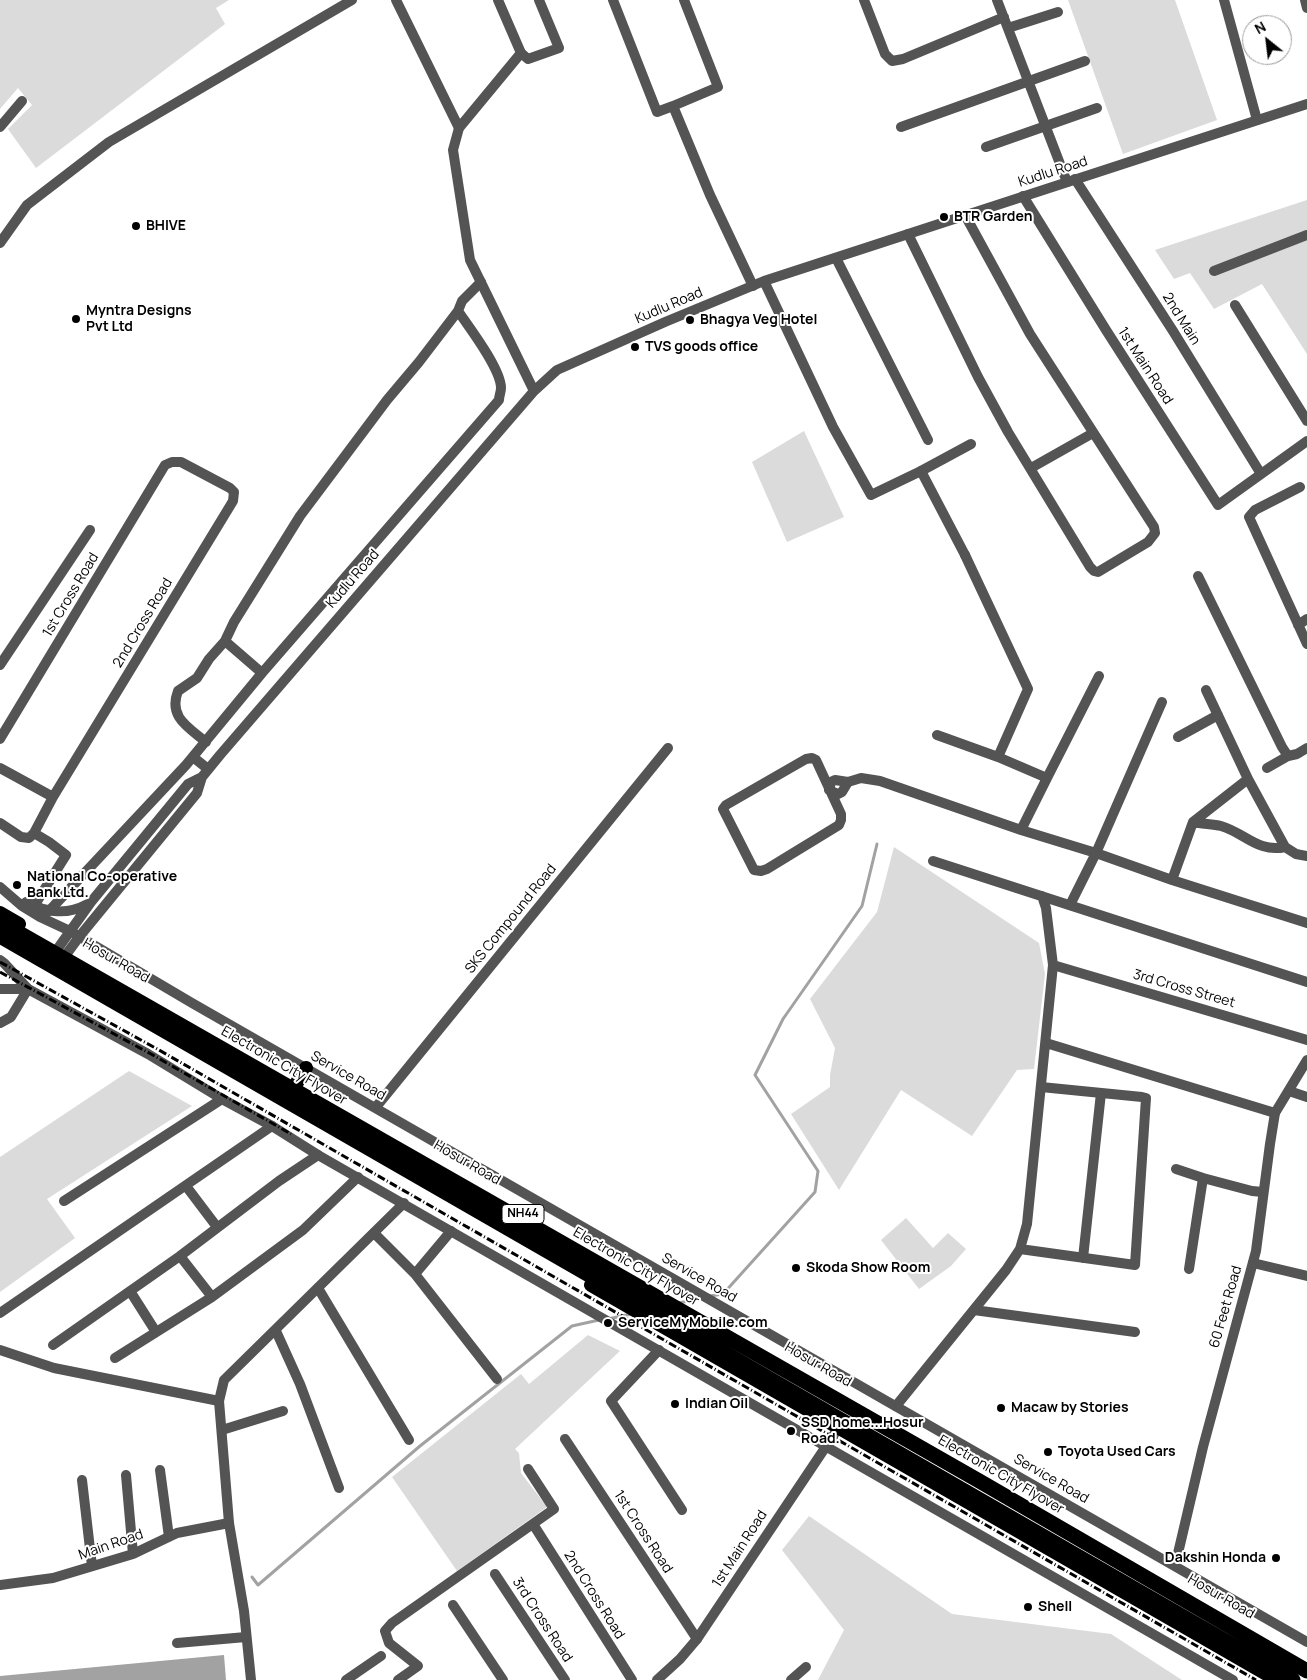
<!DOCTYPE html>
<html>
<head>
<meta charset="utf-8">
<style>
  body { margin:0 }
  #map { position:relative; width:1307px; height:1680px; overflow:hidden; background:#fff; font-family:Manrope,sans-serif }
  canvas { display:block }
  .north { position:absolute; left:1242px; top:15px; width:50px; height:50px; box-sizing:border-box; background:#fff; border:1px solid #999; border-radius:50%; rotate:331deg; font-size:14px; font-weight:700; line-height:20px; text-align:center; color:#000 }
  .north::after { content:''; display:block; margin:auto; width:18px; height:22px; background:#000; clip-path:polygon(50% 0,100% 100%,50% 72%,0 100%) }
</style>
</head>
<body>
<div id="map">
<canvas width="1307" height="1680"></canvas>
<div class="north">N</div>
</div>
<script>
const context = document.querySelector('canvas').getContext('2d');
context.lineJoin = 'round';
function paint(path, color) { context.fillStyle = color; context.fill(path, 'evenodd'); }
function strokePath(path, color, width, dash) { context.strokeStyle = color; context.lineWidth = width; context.lineCap = dash ? 'butt' : 'round'; context.setLineDash(dash || []); context.stroke(path); }
function label(font, color, halo, rows, align = 'center') {
  context.font = font + ' Manrope,sans-serif'; context.lineWidth = 4; context.setLineDash([]); context.textBaseline = 'middle'; context.strokeStyle = halo; context.fillStyle = color; for (const [text, x, y, turn = 0] of rows) {
    context.save(); context.translate(x, y); context.rotate((+turn || 0) * Math.PI / 180); context.textAlign = isNaN(turn) ? turn : align; if (halo) context.strokeText(text, 0, 0); context.fillText(text, 0, 0); context.restore();
  }
}
paint(new Path2D(`
  M 0,0 L 229,0 L 216,8 L 225,24 L 36,168 L 8,129 L 32,105 L 18,88 L 0,109 Z
  M 1068,0 L 1175,0 L 1217,120 L 1123,154 Z
  M 1307,200 L 1307,354 L 1262,284 L 1214,309 L 1190,273 L 1174,279 L 1155,250 Z
  M 804,431 L 844,517 L 787,542 L 752,462 Z
  M 894,847 L 1039,943 L 1045,974 L 1034,1069 L 1017,1070 L 972,1136 L 901,1090 L 839,1190 L 791,1114 L 830,1087 L 830,1075 L 835,1048 L 810,999 L 877,912 Z
  M 129,1071 L 192,1106 L 47,1199 L 75,1238 L 0,1292 L 0,1157 Z
  M 906,1218 L 933,1248 L 948,1233 L 966,1249 L 951,1266 L 919,1289 L 881,1240 Z
  M 588,1335 L 620,1351 L 515,1449 L 519,1453 L 521,1473 L 547,1507 L 457,1571 L 392,1477 L 521,1374 L 529,1384 Z
  M 809,1516 L 952,1614 L 1111,1634 L 1182,1680 L 818,1680 L 844,1630 L 782,1550 Z`), '#dbdbdb');
paint(new Path2D(`
  M 224,1655 L 226,1680 L 0,1680 L 0,1676 Z`), '#a2a2a2');
strokePath(new Path2D(`
  M 710,1296 L 723,1294 L 815,1192 L 818,1171 L 755,1075 L 783,1019 L 862,906 L 877,844
  M 679,1303 L 702,1298
  M 608,1319 L 631,1314
  M 252,1577 L 258,1585 L 420,1446 L 572,1326 L 599,1320`), '#a2a2a2', 3);
strokePath(new Path2D(`
  M 396,0 L 459,128
  M 613,0 L 657,112 L 673,106 L 710,195 L 753,286
  M 864,0 L 885,54 L 892,61 L 903,59 L 1004,17
  M 997,0 L 1067,182
  M 1224,0 L 1257,120
  M 1305,0 L 1307,8
  M 1008,28 L 1058,12
  M 521,53 L 528,59 L 559,48 L 539,0
  M 673,106 L 718,87 L 684,0
  M 0,127 L 22,101
  M 901,127 L 1085,61
  M 986,147 L 1097,108
  M 1075,179 L 1173,331 L 1261,474
  M 1023,196 L 1106,330 L 1218,505 L 1307,441
  M 908,234 L 978,377 L 1008,432 L 1090,567 L 1094,571 L 1098,572 L 1148,542 L 1155,533 L 1154,527 L 1030,334 L 965,215
  M 0,243 L 27,205 L 109,142 L 352,0
  M 836,258 L 928,440
  M 1214,271 L 1307,235
  M 1235,305 L 1307,421
  M 1031,468 L 1093,433
  M 921,471 L 971,444
  M 1300,487 L 1255,510 L 1249,517 L 1307,644
  M 965,555 L 1028,689 L 998,757 L 1047,778 L 1021,830
  M 1198,576 L 1282,747 L 1288,756 L 1297,754 L 1307,748
  M 1298,625 L 1307,619
  M 225,641 L 262,673
  M 0,665 L 90,530
  M 1206,690 L 1248,779 L 1285,847
  M 937,735 L 998,757
  M 1178,737 L 1218,715
  M 0,739 L 165,465 L 172,462 L 181,462 L 230,488 L 234,492 L 233,501 L 53,797 L 34,833 L 29,838 L 21,837 L 0,823
  M 206,742 C 188,727 168,717 178,691 L 197,678 L 209,659 L 225,641 L 234,622 L 300,516 L 387,400 L 419,362 L 458,311 L 462,301 L 481,282
  M 193,757 L 208,769
  M 812,758 L 816,760 L 841,814 L 841,820 L 839,825 L 767,869 L 761,871 L 754,870 L 723,809 L 726,805 L 806,759 Z
  M 0,768 L 53,797
  M 1267,768 L 1288,756
  M 1047,778 L 1099,676
  M 829,790 L 831,782 L 835,780 L 848,782 L 861,778 L 880,781 L 1021,830 L 1096,853 L 1172,880 L 1307,923
  M 829,790 L 838,794 L 842,792 L 848,782
  M 1193,822 L 1248,779
  M 34,833 L 49,842 L 66,855 L 34,906
  M 933,861 L 1307,982
  M 1172,880 L 1193,822 C 1202,824 1213,824 1221,826 C 1245,833 1258,853 1285,847 L 1296,854 L 1307,856
  M 1070,905 L 1096,853 L 1162,702
  M 49,911 L 186,765 L 262,673 L 499,400 C 499,396 501,392 501,388 C 501,369 469,327 458,311
  M 1053,965 L 1307,1040
  M 0,989 L 28,989
  M 0,1023 L 11,1017 L 28,989
  M 1046,1043 L 1275,1113
  M 1289,1091 L 1307,1097
  M 376,1107 L 668,748
  M 1176,1169 L 1203,1178
  M 186,1186 L 217,1227
  M 64,1201 L 222,1099
  M 451,1231 L 415,1274 L 497,1379
  M 374,1233 L 415,1274
  M 1020,1249 L 1135,1265 L 1146,1098 L 1142,1097 L 1041,1087
  M 180,1256 L 212,1297
  M 1083,1258 L 1101,1093
  M 1253,1263 L 1307,1276
  M 1189,1269 L 1203,1178 L 1252,1191 L 1263,1192
  M 318,1288 L 409,1440
  M 130,1291 L 156,1332
  M 974,1310 L 1135,1332
  M 0,1313 L 272,1126
  M 276,1331 L 300,1384 L 339,1488
  M 53,1345 L 180,1256 L 279,1181 L 318,1155
  M 0,1350 L 54,1368 L 219,1401
  M 659,1350 L 611,1401 L 682,1510
  M 115,1358 L 212,1297 L 303,1230 L 358,1177
  M 896,1406 L 1006,1270 L 1020,1249 L 1027,1224 L 1053,965 L 1046,908 L 1042,896
  M 222,1430 L 283,1411
  M 565,1439 L 697,1639
  M 160,1470 L 169,1537
  M 126,1475 L 133,1554
  M 82,1480 L 92,1566
  M 533,1524 L 632,1680
  M 495,1574 L 565,1680
  M 0,1585 L 53,1578 L 133,1554 L 177,1533 L 229,1523
  M 453,1605 L 503,1680
  M 177,1643 L 246,1637
  M 346,1680 L 381,1656
  M 398,1680 L 418,1666 L 389,1643 L 385,1631 L 392,1623 L 554,1509 L 528,1469
  M 791,1680 L 806,1667`), '#545454', 10);
strokePath(new Path2D(`
  M 498,0 L 521,53 L 459,128 L 453,150 L 470,260 L 534,391
  M 764,281 L 833,427 L 871,495 L 921,471 L 965,555
  M 0,887 L 22,906 L 40,917 L 70,931 L 192,1003 L 1307,1642
  M 26,902 C 46,913 68,915 88,904
  M 51,958 L 91,902 L 188,784 L 202,777
  M 0,960 L 4,963 L 28,989 L 148,1054 L 222,1099 L 272,1126 L 318,1155 L 1233,1680
  M 60,963 L 79,937 L 197,793 L 202,777 L 220,755 L 534,391 L 557,370 L 665,322 L 764,281 L 1307,104
  M 1175,1566 L 1203,1447 L 1256,1251 L 1270,1144 L 1275,1113 L 1307,1060
  M 251,1680 L 244,1611 L 229,1523 L 219,1401 L 224,1380 L 404,1203
  M 657,1680 L 680,1659 L 697,1639 L 839,1427`), '#545454', 10);
strokePath(new Path2D(`
  M 0,913 L 19,924
  M 296,1084 L 306,1068
  M 591,1285 L 1277,1680`), '#000', 14);
strokePath(new Path2D(`
  M 0,922 L 981,1482 L 1307,1671
  M 0,936 L 1293,1680`), '#000', 15);
strokePath(new Path2D(`
  M 0,962 L 159,1050 L 1256,1680
  M 0,972 L 151,1054 L 291,1134`), '#000', 3, [8, 2.5, 1, 2.5]);
for (const [x, y, r, color] of [
  [944,217,5,"#000"],
  [136,226,5,"#000"],
  [76,319,5,"#000"],
  [690,320,5,"#000"],
  [635,347,5,"#000"],
  [17,885,5,"#000"],
  [796,1268,5,"#000"],
  [608,1323,5,"#000"],
  [675,1404,5,"#000"],
  [1001,1408,5,"#000"],
  [791,1431,5,"#000"],
  [1048,1452,5,"#000"],
  [1276,1558,5,"#000"],
  [1028,1607,5,"#000"]
]) { const dot = new Path2D(); dot.arc(x, y, r, 0, 2 * Math.PI); context.fillStyle = color; context.fill(dot); strokePath(dot, '#fff', 2); }
for (const [x, y, w] of [
  [523,1214,42]
]) { const box = new Path2D(); box.roundRect(x - w / 2, y - 9.5, w, 19, 4); context.fillStyle = '#fff'; context.fill(box); strokePath(box, '#000', 1); }
label('bold 12px', '#000', null, [
  ["NH44",523,1214]
]);
label('14px', '#000', '#fff', [
  ["Kudlu Road",1053,172,-18],
  ["Kudlu Road",669,306,-23],
  ["2nd Main",1181,319,58],
  ["1st Main Road",1145,366,57],
  ["Kudlu Road",353,579,-49],
  ["1st Cross Road",71,595,-59],
  ["2nd Cross Road",143,623,-59],
  ["SKS Compound Road",511,919,-51],
  ["Hosur Road",116,961,30],
  ["3rd Cross Street",1184,989,16],
  ["Electronic City Flyover",284,1066,30],
  ["Service Road",348,1076,30],
  ["Hosur Road",467,1163,30],
  ["Electronic City Flyover",636,1267,30],
  ["Service Road",699,1278,30],
  ["60 Feet Road",1226,1307,-74],
  ["Hosur Road",818,1365,30],
  ["Electronic City Flyover",1001,1475,30],
  ["Service Road",1051,1479,30],
  ["1st Cross Road",643,1532,57],
  ["Main Road",111,1545,-19],
  ["1st Main Road",740,1549,-57],
  ["2nd Cross Road",594,1595,58],
  ["Hosur Road",1221,1597,30],
  ["3rd Cross Road",542,1620,57]
]);
label('bold 14px', '#000', '#fff', [
  ["BTR Garden",954,217],
  ["BHIVE",146,226],
  ["Myntra Designs",86,311],
  ["Pvt Ltd",86,327],
  ["Bhagya Veg Hotel",700,320],
  ["TVS goods office",645,347],
  ["National Co-operative",27,877],
  ["Bank Ltd.",27,893],
  ["Skoda Show Room",806,1268],
  ["ServiceMyMobile.com",618,1323],
  ["Indian Oil",685,1404],
  ["Macaw by Stories",1011,1408],
  ["SSD home...Hosur",801,1423],
  ["Road.",801,1439],
  ["Toyota Used Cars",1058,1452],
  ["Dakshin Honda",1266,1558,"right"],
  ["Shell",1038,1607]
], 'left');
</script>
</body>
</html>
